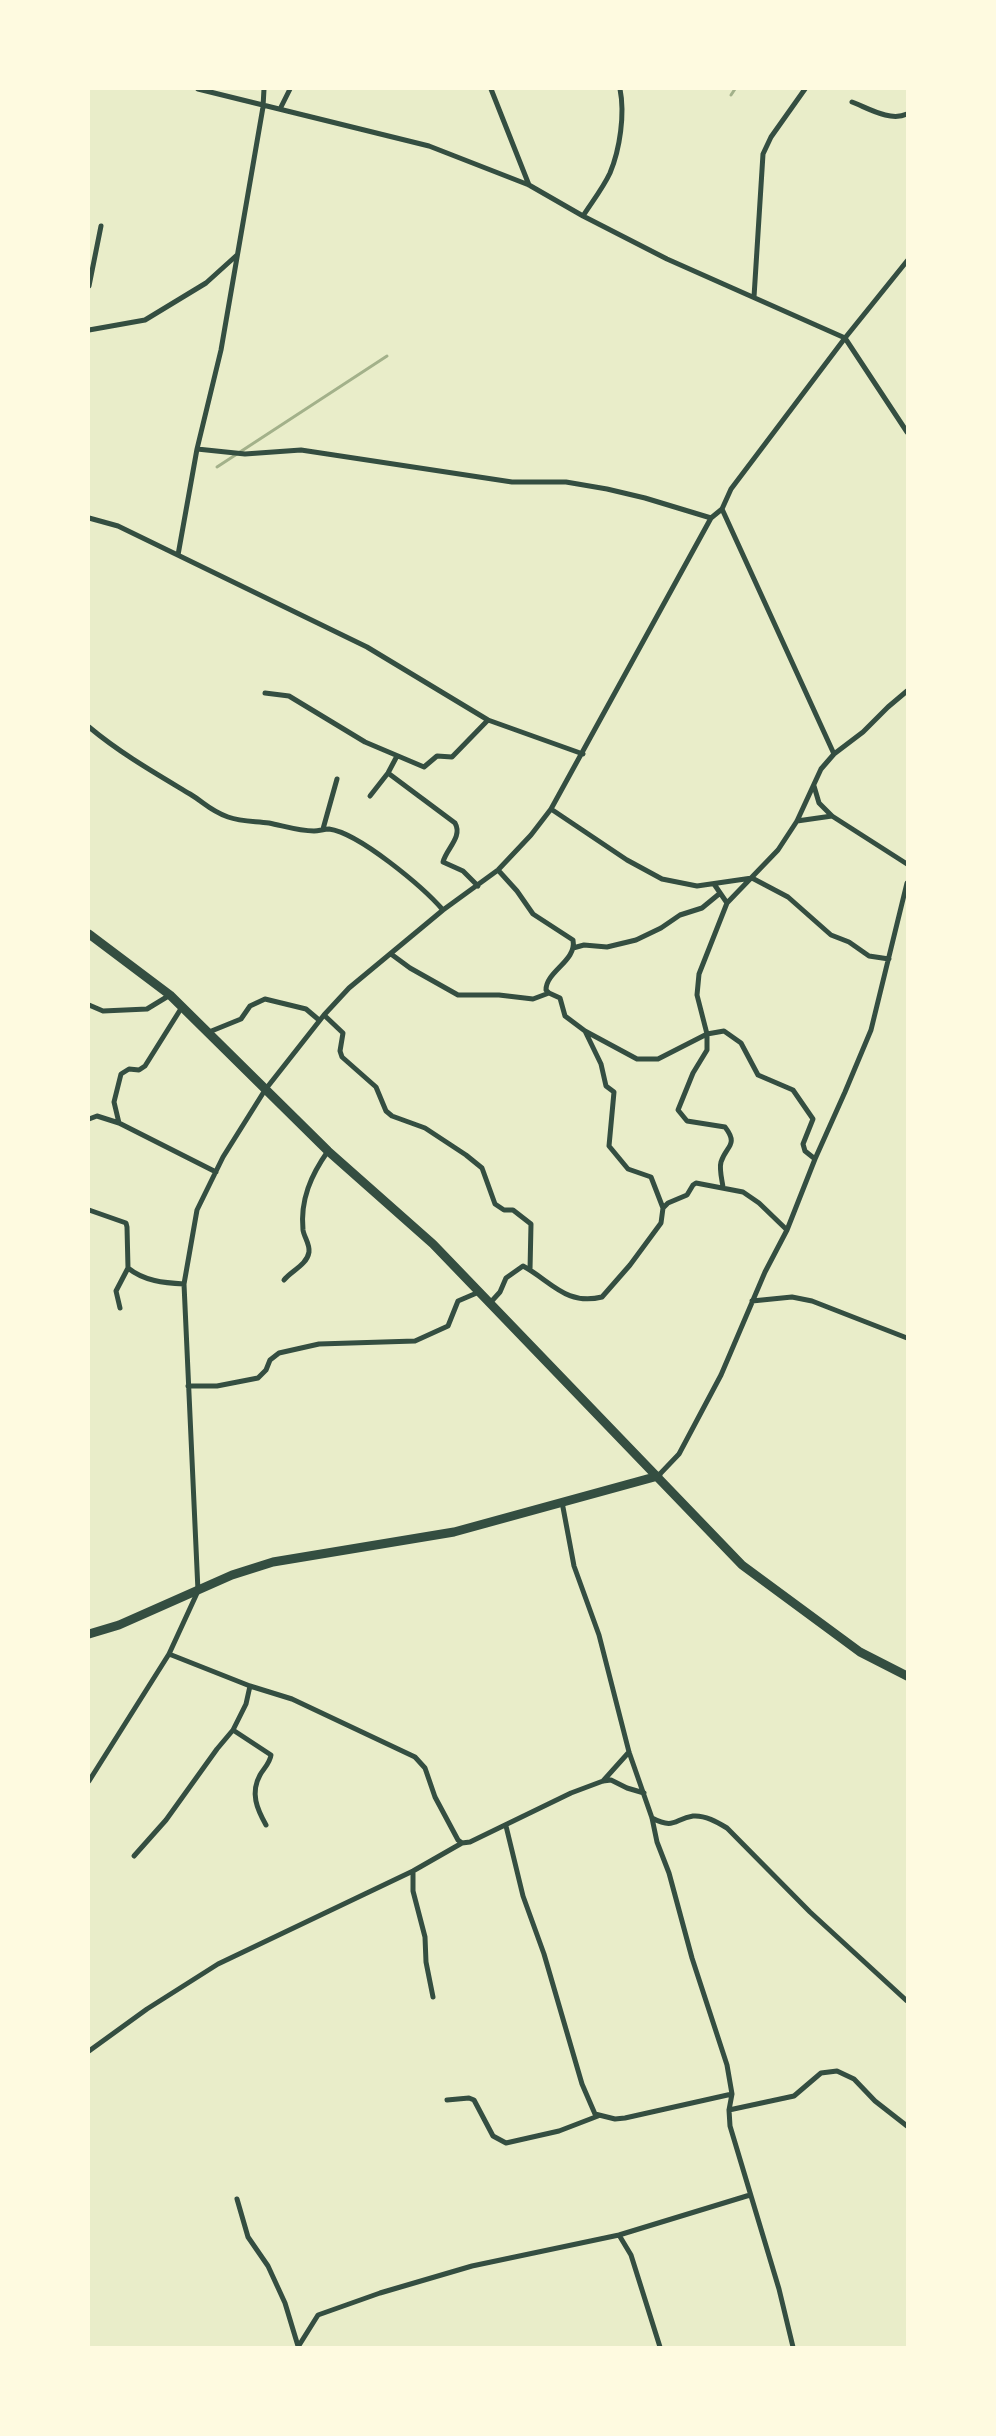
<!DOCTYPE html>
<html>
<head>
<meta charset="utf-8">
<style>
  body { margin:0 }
  #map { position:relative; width:996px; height:2436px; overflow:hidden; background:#e9edc9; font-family:Spectral,serif }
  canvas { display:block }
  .frame { position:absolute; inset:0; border:90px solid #fefae0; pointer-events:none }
</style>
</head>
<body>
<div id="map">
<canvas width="996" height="2436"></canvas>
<div class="frame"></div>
</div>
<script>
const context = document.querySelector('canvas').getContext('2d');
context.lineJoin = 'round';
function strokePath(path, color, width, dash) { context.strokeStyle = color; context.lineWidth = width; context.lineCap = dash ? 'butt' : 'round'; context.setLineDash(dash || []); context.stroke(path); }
strokePath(new Path2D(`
  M 731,95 L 735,89
  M 217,467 L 387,356`), '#a3b18a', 3);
strokePath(new Path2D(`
  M 198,89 L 429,146 L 529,185 L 583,216 L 667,259 L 845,338 L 907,432
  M 491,89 L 529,185
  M 852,102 C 868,108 890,122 907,114
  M 280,109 L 290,89
  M 583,216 C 592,202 603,188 610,173 C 620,149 625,114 620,89
  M 89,286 L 101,226
  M 754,297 L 763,154 L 771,137 L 805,89
  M 89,330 L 145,320 L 206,283 L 237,255
  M 197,449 L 245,454 L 301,450 L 512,482 L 566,482 L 607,489 L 645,498 L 711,518
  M 722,509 L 834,754
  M 89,518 L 118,526 L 367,647 L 488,720 L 583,754
  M 178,555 L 197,449 L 221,350 L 263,107 L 264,89
  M 265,693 L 289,696 L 365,742 L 424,767 L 437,756 L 452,757 L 488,720
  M 89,727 C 120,753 155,773 190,794 C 205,803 209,810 228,817 C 242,822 256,821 269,823 C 284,826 299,831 314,831 C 319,831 324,829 329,829 C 359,833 423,887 443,910
  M 388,773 L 455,823 C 463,837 446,849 443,862 L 463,871 L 478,886
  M 814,786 L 819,803 L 832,816 L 907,864
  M 370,796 L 388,773 L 397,756
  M 551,809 L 627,860 L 662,879 L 697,886 L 752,878 L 788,897 L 831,935 L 849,942 L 869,956 L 889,959
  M 797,821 L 832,816
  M 323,829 L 337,779
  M 498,870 L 517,891 L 533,914 L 573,940 C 577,961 546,971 546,990 L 549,993 L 560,998 L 565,1016 L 585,1031 L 601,1064 L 606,1086 L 614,1092 L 609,1146 L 628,1169 L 651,1177 L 663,1208
  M 714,884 L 727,903
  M 573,948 L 584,945 L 607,947 L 636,940 L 661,928 L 680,915 L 702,908 L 719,894
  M 391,954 L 410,968 L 458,995 L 499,995 L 533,999 L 549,993
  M 89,1005 L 103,1011 L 147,1009 L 170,995
  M 324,1015 L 343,1033 L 340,1051 L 342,1057 L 376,1087 L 386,1111 L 392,1116 L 425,1128 L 466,1155 L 482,1168 L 495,1204 L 504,1210 L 513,1210 L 531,1224 L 530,1270
  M 585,1031 L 637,1059 L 658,1059 L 707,1034 L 724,1031 L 741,1043 L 758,1075 L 793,1090 L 813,1119 L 803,1144 L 805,1151 L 815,1159
  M 209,1032 L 241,1019 L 250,1006 L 265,999 L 306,1009 L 319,1020
  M 89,1119 L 97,1116 L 119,1123 L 216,1172
  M 119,1123 L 114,1102 L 121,1074 L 129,1069 L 139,1070 L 145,1066 L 182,1007
  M 723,1187 C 722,1180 719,1169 721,1162 C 726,1146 739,1145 725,1127 L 687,1121 L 678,1110 L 693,1073 L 707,1050 L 707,1034 L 697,995 L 699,974 L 727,903 L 778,850 L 797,821 L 821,769 L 834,754 L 863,732 L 888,707 L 907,691
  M 89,1210 L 126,1223 L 127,1227 L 128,1268 L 116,1291 L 120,1308
  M 128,1268 C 144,1281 164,1283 184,1284
  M 284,1280 C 291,1271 307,1265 309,1252 C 310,1244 304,1237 303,1230 C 300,1200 311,1175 328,1151
  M 752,1301 L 792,1297 L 812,1301 L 907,1338
  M 490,1303 L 500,1292 L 506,1278 L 523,1266 C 551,1281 566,1306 602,1297 L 630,1265 L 661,1223 L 663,1208 L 668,1203 L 687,1195 L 693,1185 L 696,1183 L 743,1192 L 759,1203 L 787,1230
  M 188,1386 L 217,1386 L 258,1378 L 266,1370 L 270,1360 L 279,1353 L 319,1344 L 415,1341 L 448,1326 L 458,1301 L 479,1292
  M 658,1476 L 679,1454 L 721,1375 L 765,1272 L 787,1230 L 815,1159 L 845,1092 L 871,1030 L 907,883
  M 562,1502 L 574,1566 L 599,1635 L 629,1752 L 652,1818 L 657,1842 L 669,1873 L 692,1958 L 727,2065 L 732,2094 L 729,2110 L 730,2126 L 779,2289 L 793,2347
  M 169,1654 L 250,1686 L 292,1699 L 415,1757 L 425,1768 L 435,1797 L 458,1840 L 462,1843 L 470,1842 L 571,1793 L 603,1781 L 611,1780 L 627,1788 L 644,1793
  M 233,1730 L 271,1755 C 270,1763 264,1768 260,1775 C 250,1793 257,1809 266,1825
  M 89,1781 L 169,1654 L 198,1591 L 184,1284 L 197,1210 L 223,1157 L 265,1090 L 324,1015 L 349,988 L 443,910 L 498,870 L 531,835 L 551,809 L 711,518 L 722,509 L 731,489 L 845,338 L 907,261
  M 603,1781 L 629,1752
  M 652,1818 C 675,1830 674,1819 693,1816 C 705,1815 717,1822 727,1828 L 810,1912 L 907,2001
  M 506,1826 L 523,1896 L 544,1954 L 582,2084 L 595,2114 L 615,2119 L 625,2118 L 732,2094
  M 134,1856 L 166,1820 L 217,1749 L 233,1730 L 246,1704 L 250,1686
  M 413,1871 L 413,1891 L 425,1937 L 426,1962 L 433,1997
  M 89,2051 L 147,2009 L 218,1964 L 413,1871 L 462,1843
  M 447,2100 L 469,2098 L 474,2100 L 493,2136 L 506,2143 L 559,2131 L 598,2116
  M 729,2110 L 794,2096 L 821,2073 L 837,2071 L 854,2079 L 875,2101 L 907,2126
  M 237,2199 L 248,2237 L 268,2266 L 285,2303 L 298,2346
  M 619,2235 L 631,2255 L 660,2347
  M 298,2347 L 318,2315 L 380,2293 L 472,2266 L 619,2235 L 750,2195`), '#344e41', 5);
strokePath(new Path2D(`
  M 89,934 L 170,995 L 328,1151 L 433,1244 L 742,1565 L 860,1652 L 907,1676
  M 89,1634 L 119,1625 L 232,1575 L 273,1562 L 454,1532 L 658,1476`), '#344e41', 9);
</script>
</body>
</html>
